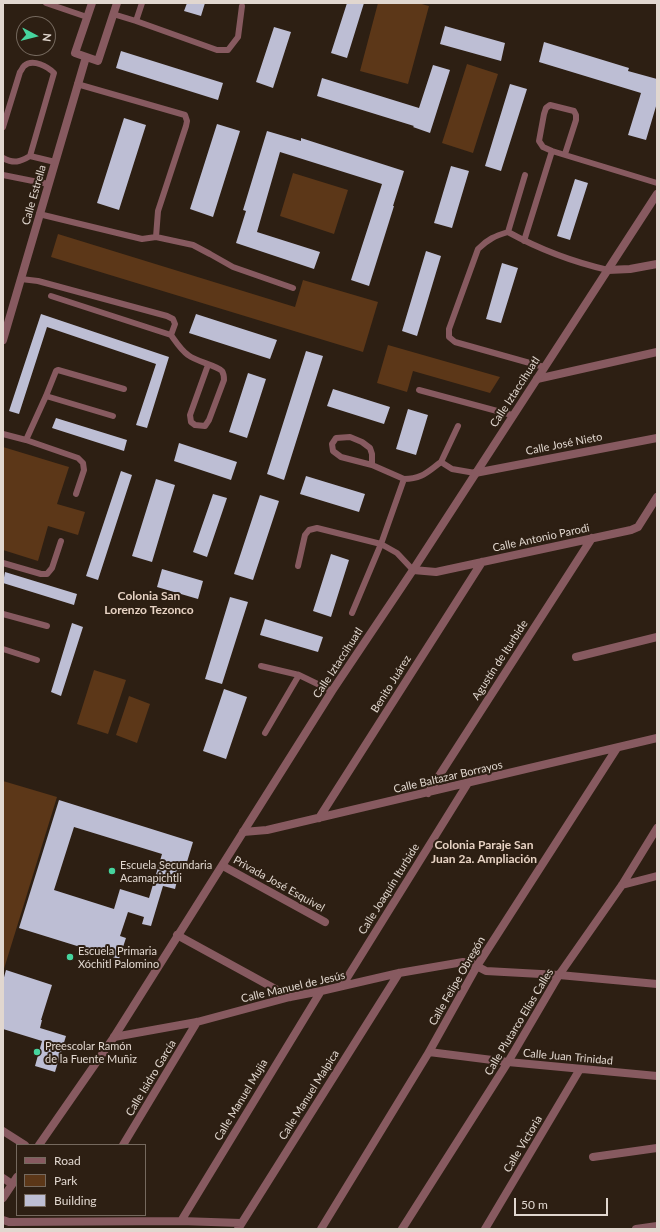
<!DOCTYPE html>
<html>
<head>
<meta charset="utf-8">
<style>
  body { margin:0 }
  #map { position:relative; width:660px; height:1232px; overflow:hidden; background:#2d1f13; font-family:Lato,sans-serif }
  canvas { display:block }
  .frame { position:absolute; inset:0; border:4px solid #e1d7cf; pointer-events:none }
  .legend { position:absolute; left:16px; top:1144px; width:130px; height:72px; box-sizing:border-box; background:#2d1f13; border:1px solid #75695e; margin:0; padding:5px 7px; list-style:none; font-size:12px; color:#e1d7cf }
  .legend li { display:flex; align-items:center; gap:8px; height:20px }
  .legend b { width:20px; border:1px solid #75695e }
  .north { position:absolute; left:16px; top:16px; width:40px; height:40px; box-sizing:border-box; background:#2d1f13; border:1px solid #75695e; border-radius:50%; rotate:97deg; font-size:11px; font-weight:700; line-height:16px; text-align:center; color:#e1d7cf }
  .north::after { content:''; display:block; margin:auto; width:14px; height:18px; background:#46d49e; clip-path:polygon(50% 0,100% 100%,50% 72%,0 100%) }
  .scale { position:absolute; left:514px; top:1198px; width:94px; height:18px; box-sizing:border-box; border:2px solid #e1d7cf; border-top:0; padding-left:5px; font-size:12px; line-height:14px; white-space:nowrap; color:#e1d7cf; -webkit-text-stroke:3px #2d1f13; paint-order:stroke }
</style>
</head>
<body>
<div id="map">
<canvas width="660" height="1232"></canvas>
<div class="frame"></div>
<ul class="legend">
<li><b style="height:5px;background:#875a60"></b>Road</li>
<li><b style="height:11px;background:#5c3718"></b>Park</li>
<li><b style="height:11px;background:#bdbed4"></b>Building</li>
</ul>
<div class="north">N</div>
<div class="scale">50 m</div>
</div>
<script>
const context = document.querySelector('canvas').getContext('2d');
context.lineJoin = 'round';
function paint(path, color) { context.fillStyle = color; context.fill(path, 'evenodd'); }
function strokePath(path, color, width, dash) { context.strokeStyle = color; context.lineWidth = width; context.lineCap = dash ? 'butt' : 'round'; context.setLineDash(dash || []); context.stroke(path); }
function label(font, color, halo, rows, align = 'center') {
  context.font = font + ' Lato,sans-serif'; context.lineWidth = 4; context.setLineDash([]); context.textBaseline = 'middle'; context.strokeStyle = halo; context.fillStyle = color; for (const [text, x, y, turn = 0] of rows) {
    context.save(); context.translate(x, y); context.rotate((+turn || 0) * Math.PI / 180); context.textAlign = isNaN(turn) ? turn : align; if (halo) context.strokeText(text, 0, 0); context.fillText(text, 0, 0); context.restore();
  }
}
paint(new Path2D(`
  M 378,3 L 418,3 L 429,6 L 408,84 L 360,71 Z
  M 467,64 L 498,74 L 473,153 L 442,143 Z
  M 293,173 L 348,190 L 334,234 L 280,216 Z
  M 58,234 L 295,307 L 303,280 L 378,302 L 363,352 L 51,257 Z
  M 388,345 L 500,377 L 490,393 L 413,371 L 407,392 L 377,383 Z
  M 3,447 L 69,467 L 57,504 L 85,512 L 78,535 L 48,526 L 38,561 L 3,550 Z
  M 94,670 L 126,680 L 108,734 L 77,724 Z
  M 129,696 L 150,704 L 137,743 L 116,735 Z
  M 3,781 L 57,797 L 3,972 Z`), '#5c3718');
paint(new Path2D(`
  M 187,3 L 205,3 L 201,16 L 184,11 Z
  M 347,3 L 364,3 L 347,58 L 331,53 Z
  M 445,26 L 505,43 L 501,61 L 440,44 Z
  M 274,27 L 291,32 L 273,88 L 256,82 Z
  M 544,42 L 629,68 L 628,71 L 657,79 L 657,103 L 646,140 L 628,135 L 641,93 L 539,62 Z
  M 121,51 L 223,83 L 218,100 L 116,68 Z
  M 433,65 L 450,70 L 430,133 L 413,127 L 414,126 L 317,96 L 322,78 L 419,108 Z
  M 510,84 L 527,89 L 501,171 L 485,166 Z
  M 124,118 L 146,125 L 119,210 L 97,203 Z
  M 217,124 L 240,131 L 213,217 L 190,209 Z
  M 267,131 L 301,141 L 301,138 L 404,171 L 393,206 L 394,206 L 369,286 L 351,280 L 382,184 L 280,152 L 257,232 L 320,252 L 314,269 L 236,243 L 246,211 L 243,210 Z
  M 451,166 L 469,171 L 452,228 L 434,223 Z
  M 575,179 L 588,183 L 570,240 L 557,236 Z
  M 426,251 L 441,256 L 417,336 L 402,331 Z
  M 502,263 L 518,268 L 501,323 L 486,319 Z
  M 41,314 L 169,357 L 147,428 L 136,425 L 156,364 L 47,327 L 19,414 L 9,411 Z
  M 196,314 L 277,340 L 270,359 L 189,333 Z
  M 306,351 L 323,356 L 284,480 L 267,474 Z
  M 248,373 L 266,379 L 247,438 L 229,432 Z
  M 333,389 L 390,407 L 384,424 L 327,406 Z
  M 408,409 L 428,415 L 416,455 L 396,449 Z
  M 56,418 L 127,440 L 124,451 L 52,428 Z
  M 179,443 L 237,462 L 231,480 L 174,461 Z
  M 121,471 L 132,475 L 98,580 L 86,576 Z
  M 306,476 L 365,494 L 359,512 L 300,494 Z
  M 156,479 L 175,485 L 152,562 L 132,556 Z
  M 213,494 L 227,498 L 207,557 L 193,552 Z
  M 260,495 L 279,501 L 253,580 L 234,574 Z
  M 331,554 L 349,560 L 331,617 L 313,611 Z
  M 162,569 L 203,581 L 198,599 L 157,587 Z
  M 5,572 L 77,594 L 74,605 L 3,583 Z
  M 230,597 L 248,602 L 222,684 L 205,679 Z
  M 265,619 L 323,637 L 318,652 L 260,635 Z
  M 72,623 L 83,627 L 61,696 L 51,692 Z
  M 224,689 L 247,697 L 226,759 L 203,751 Z
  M 59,800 L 193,842 L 187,862 L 182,861 L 175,889 L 163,886 L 151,926 L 142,924 L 144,917 L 128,912 L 120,936 L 126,938 L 119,959 L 19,928 ZM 74,827 L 162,854 L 149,898 L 120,889 L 114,909 L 54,890 Z
  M 6,970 L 52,985 L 41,1020 L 42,1020 L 40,1028 L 66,1036 L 55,1072 L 35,1066 L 42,1041 L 3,1029 L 3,981 Z`), '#bdbed4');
strokePath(new Path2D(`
  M 46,3 L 87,17
  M 113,14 L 136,21 L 217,50 L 228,50 L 238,37 L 242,6
  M 136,21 L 142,3
  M 77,84 L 185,115 L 187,121 L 186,126 L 158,211 L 156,237
  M 3,127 L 20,72 C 22,70 22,68 24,66 C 33,58 48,67 54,73 L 30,156 C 20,162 14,164 3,158
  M 565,154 L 576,120 L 576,115 L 574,111 L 550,105 L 546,108 L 544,114 L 539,141 L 543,147 L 552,151 L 657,183
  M 30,156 L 55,162
  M 3,175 L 48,184
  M 39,214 L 142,239 L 156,237 L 193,245 L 210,254 L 233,267 L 293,288
  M 508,232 L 525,175
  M 524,241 L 552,151
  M 21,279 L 38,281 L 167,316 L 173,319 L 175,324 L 171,335 C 176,342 181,350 188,355 C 197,362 216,365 222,371 C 224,374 224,377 224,380 L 209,420 L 205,426 L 195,425 L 191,422 L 190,415 L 208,365
  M 51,296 L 171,335
  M 544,367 L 455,342 L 449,337 L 449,329 L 478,249 C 488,239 495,236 508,232 C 539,249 573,262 608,270
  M 419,390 L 512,415
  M 46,396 L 113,416
  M 458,426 L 441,462 L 452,469 L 475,473
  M 3,434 L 26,440 L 78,458 L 83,463 L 84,470 L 76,494
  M 26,440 L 46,396 L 56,371 L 58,370 L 124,389
  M 404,479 C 422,479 427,472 441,462
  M 3,563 L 41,574 L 47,574 L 52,568 L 61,541
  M 298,566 L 305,535 L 309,530 L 317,528 L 381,544 L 397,553 L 413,570
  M 352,613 L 381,544 L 404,479 L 372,465 L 372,454 L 370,448 L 362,442 L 350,437 L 336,438 L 332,444 L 333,451 L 341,457 L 372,465
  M 3,614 L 47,626
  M 3,649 L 37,660
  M 261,666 L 299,675 L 332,691
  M 265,733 L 299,675`), '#875a60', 6);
strokePath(new Path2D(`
  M 92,3 L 75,53 L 98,61 L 117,3
  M 608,270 L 630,269 L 657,264
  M 3,340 L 86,57
  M 537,379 L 657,352
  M 475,473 L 657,438
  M 413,570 L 436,572 L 631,530 L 638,527 L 657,497
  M 576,657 L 657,637
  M 428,793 L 592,538
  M 319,818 L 482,562
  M 243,832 L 267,830 L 657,738
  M 223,866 L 325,922
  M 622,885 L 657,876
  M 177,935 L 290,997
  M 342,986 L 468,783
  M 114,1037 L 197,1022 L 290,997 L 321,991 L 399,973 L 463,962 L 471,963 L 486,971 L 559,975 L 657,984
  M 429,1052 L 508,1062 L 657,1076
  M 3,1131 L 25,1145
  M 123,1145 L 197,1022
  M 593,1157 L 657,1148
  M 3,1178 L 12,1184
  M 3,1220 L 9,1222 L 181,1221 L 241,1223
  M 181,1221 L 321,991
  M 238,1229 L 399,973
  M 321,1229 L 429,1052 L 477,966 L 617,748
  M 402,1229 L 508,1062 L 559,975 L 622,885 L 657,828
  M 485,1229 L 580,1069
  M 636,1229 L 657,1226`), '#875a60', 8);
strokePath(new Path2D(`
  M 39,1145 L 114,1037 L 332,691 L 413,570 L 657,194
  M 3,1198 L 17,1177`), '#875a60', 8);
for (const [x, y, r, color] of [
  [112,871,4,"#46d49e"],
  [70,957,4,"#46d49e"],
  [37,1052,4,"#46d49e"]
]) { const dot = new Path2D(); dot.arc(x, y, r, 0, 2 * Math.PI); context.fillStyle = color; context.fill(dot); strokePath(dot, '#2d1f13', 1.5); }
label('11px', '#e1d7cf', '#2d1f13', [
  ["Calle Estrella",34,195,-74],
  ["Calle Iztaccihuatl",515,392,-57],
  ["Calle José Nieto",564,444,-11],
  ["Calle Antonio Parodi",541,538,-12],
  ["Agustín de Iturbide",500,660,-57],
  ["Calle Iztaccihuatl",338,663,-57],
  ["Benito Juárez",391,684,-58],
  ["Calle Baltazar Borrayos",448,777,-13],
  ["Privada José Esquivel",279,884,29],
  ["Calle Joaquín Iturbide",389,889,-58],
  ["Calle Felipe Obregón",457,981,-60],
  ["Calle Manuel de Jesús",293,987,-13],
  ["Calle Plutarco Elías Calles",519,1022,-59],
  ["Calle Juan Trinidad",568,1057,5],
  ["Calle Isidro García",151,1078,-59],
  ["Calle Manuel Malpica",309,1095,-58],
  ["Calle Manuel Mujia",241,1100,-59],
  ["Calle Victoria",523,1144,-59]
]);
label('11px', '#e1d7cf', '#2d1f13', [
  ["Escuela Secundaria",120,865],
  ["Acamapichtli",120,878],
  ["Escuela Primaria",78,951],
  ["Xóchitl Palomino",78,964],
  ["Preescolar Ramón",45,1046],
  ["de la Fuente Muñiz",45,1059]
], 'left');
label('bold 12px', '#e7d2c3', '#2d1f13', [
  ["Colonia San",149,596],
  ["Lorenzo Tezonco",149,610],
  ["Colonia Paraje San",484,845],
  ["Juan 2a. Ampliación",484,859]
]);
</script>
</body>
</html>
